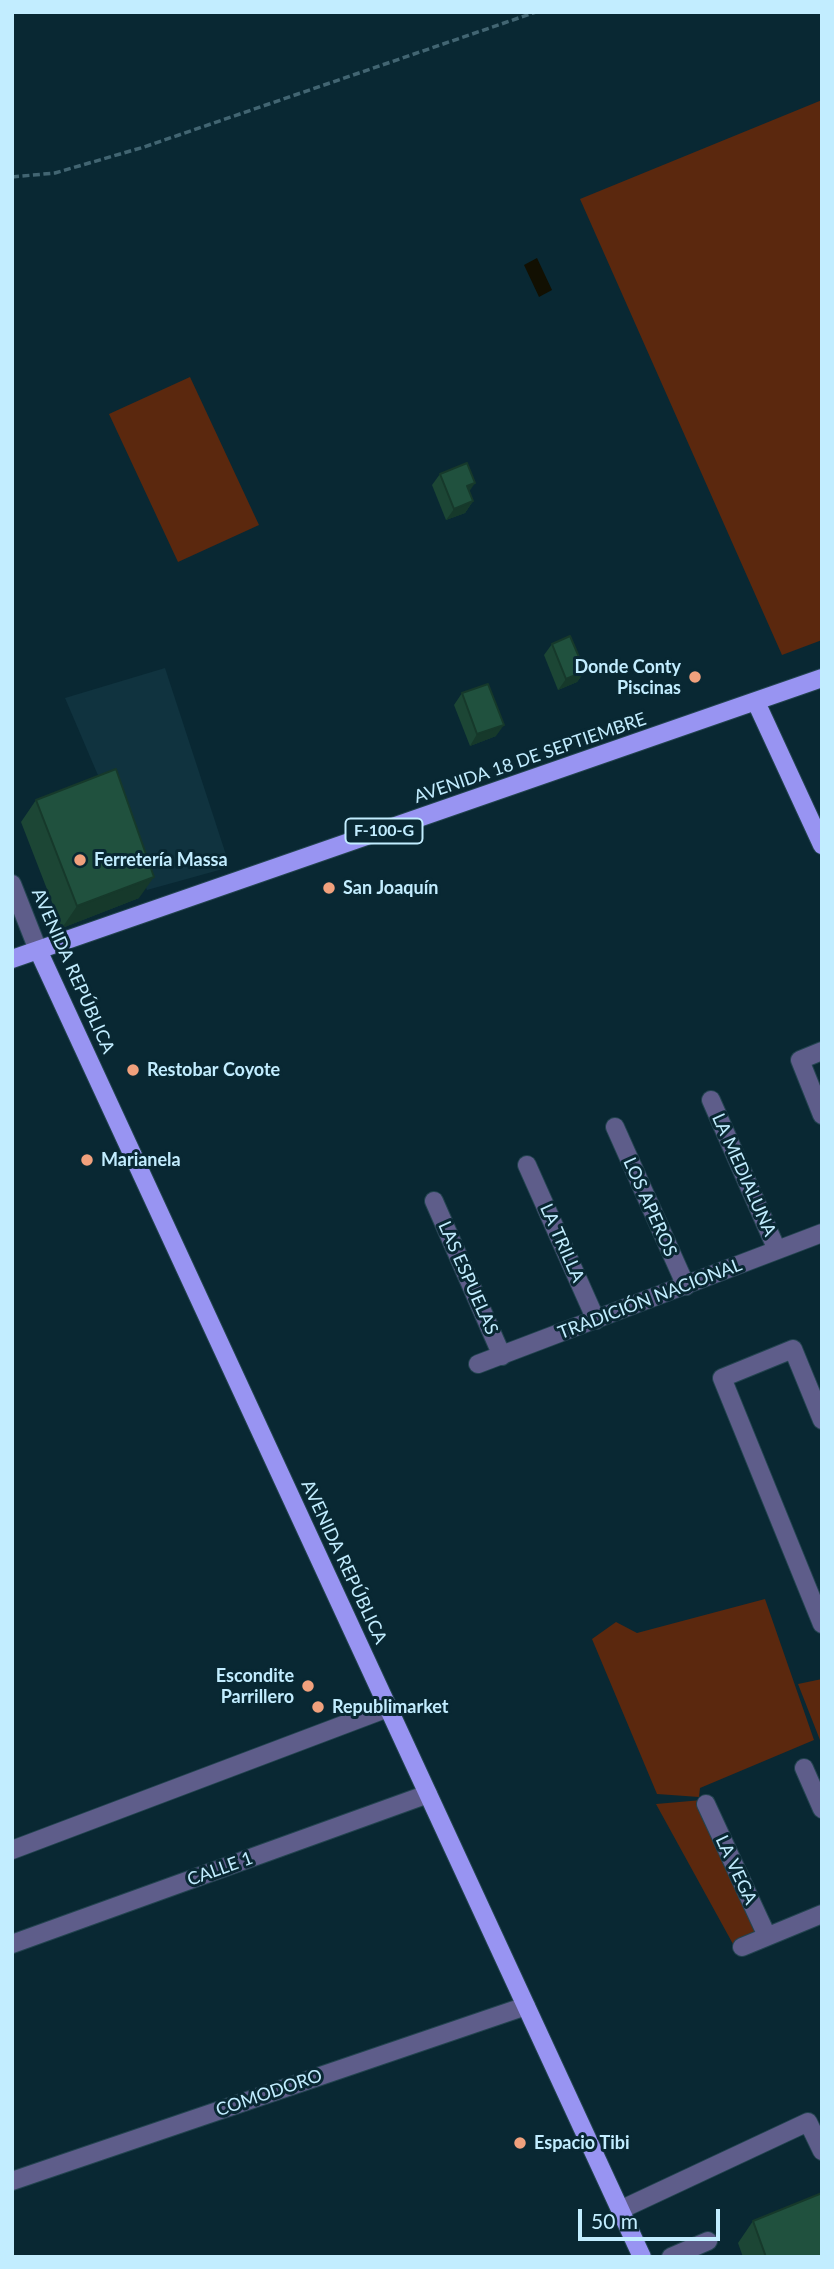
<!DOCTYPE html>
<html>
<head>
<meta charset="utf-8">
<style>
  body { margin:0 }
  #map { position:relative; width:834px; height:2269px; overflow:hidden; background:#092833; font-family:Lato,sans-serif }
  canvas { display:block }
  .frame { position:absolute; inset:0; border:14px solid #c2edff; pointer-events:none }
  .scale { position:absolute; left:578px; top:2209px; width:142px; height:32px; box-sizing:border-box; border:4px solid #c2edff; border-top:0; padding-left:9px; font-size:21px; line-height:24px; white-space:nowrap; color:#c2edff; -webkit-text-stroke:5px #092833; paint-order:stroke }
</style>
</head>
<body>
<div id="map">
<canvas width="834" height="2269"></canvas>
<div class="frame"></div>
<div class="scale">50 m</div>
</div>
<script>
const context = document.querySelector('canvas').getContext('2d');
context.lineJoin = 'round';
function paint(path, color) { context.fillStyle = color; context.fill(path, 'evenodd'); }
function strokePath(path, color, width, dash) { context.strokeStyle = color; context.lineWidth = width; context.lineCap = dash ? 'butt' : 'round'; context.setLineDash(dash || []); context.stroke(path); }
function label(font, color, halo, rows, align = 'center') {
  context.font = font + ' Lato,sans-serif'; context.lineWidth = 6; context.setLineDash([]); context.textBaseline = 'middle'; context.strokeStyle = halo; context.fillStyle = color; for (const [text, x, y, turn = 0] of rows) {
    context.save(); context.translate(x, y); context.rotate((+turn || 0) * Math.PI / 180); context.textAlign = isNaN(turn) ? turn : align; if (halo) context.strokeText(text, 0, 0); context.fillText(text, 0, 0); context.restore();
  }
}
paint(new Path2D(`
  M 165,668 L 230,867 L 147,890 L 65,698 Z`), '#10333f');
paint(new Path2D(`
  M 822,100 L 822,640 L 782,655 L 580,199 Z
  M 190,377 L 259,525 L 178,562 L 109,414 Z
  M 765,1599 L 814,1740 L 700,1788 L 699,1797 L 657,1794 L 592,1639 L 616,1622 L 637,1633 Z
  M 822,1679 L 822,1739 L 820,1740 L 798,1684 Z
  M 702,1800 L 761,1930 L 747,1942 L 733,1944 L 656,1804 Z`), '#5b280e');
paint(new Path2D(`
  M 537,258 L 552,290 L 539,297 L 524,265 Z`), '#121002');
const minor = new Path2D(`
  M 12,884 L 38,950
  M 822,1051 L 800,1060 L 822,1115
  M 711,1100 L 777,1250
  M 615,1127 L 686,1286
  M 527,1165 L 596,1320
  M 434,1201 L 502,1356
  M 478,1364 L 822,1233
  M 822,1420 L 793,1349 L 722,1378 L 822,1624
  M 804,1768 L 822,1809
  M 706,1804 L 767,1936
  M 12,1850 L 388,1708
  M 12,1944 L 428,1794
  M 742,1947 L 822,1914
  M 12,2181 L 526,2006
  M 620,2210 L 808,2122 L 822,2151
  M 671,2257 L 708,2241`);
const major = new Path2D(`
  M 756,702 L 822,845
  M 38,950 L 642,2257
  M 12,959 L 822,678`);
strokePath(minor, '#234450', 20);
strokePath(major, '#234450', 20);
strokePath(new Path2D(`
  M 12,177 L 55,173 L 144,147 L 536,12`), '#426572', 3.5, [7, 3.5]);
strokePath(minor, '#5e5d8a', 18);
strokePath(major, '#9894f2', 18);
paint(new Path2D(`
  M 440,474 L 469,492 L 473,501 L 465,513 L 446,520 L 432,485 Z
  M 552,644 L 585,671 L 577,682 L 558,690 L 544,655 Z
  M 462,693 L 496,736 L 470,746 L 454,705 Z
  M 36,800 L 139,898 L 62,928 L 21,822 Z
  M 753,2221 L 822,2257 L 743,2257 L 738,2243 Z`), '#1c4635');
paint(new Path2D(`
  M 475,483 L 467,495 L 467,486 Z
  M 473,501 L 465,513 L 446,520 L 454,509 Z
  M 585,671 L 577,682 L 558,690 L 566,679 Z
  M 504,725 L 496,736 L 470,746 L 477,734 Z
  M 154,877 L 139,898 L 62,928 L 77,906 Z`), '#16392b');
const building = new Path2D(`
  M 467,463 L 475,483 L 467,486 L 473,501 L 454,509 L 440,474 Z
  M 570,636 L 585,671 L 566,679 L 552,644 Z
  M 488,684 L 504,725 L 477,734 L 462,693 Z
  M 116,769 L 154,877 L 77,906 L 36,800 Z
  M 822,2193 L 822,2257 L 766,2257 L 753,2221 Z`);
paint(building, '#20513e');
strokePath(building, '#16392b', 2);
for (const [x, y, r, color] of [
  [695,677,7,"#f1a17d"],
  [80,860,7,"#f1a17d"],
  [329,888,7,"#f1a17d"],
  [133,1070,7,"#f1a17d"],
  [87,1160,7,"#f1a17d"],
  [308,1686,7,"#f1a17d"],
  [318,1707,7,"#f1a17d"],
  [520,2143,7,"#f1a17d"]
]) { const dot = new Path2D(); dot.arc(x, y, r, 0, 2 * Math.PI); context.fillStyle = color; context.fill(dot); strokePath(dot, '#092833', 2.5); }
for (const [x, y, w] of [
  [384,831,77]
]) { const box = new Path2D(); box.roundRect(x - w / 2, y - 12.5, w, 25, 5); context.fillStyle = '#092833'; context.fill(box); strokePath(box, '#c2edff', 2); }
label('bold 16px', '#c2edff', null, [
  ["F-100-G",384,831]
]);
label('bold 18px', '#c2edff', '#092833', [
  ["Donde Conty",681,667,"right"],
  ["Piscinas",681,688,"right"],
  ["Ferretería Massa",94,860],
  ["San Joaquín",343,888],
  ["Restobar Coyote",147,1070],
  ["Marianela",101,1160],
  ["Escondite",294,1676,"right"],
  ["Parrillero",294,1697,"right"],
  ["Republimarket",332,1707],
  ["Espacio Tibi",534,2143]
], 'left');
label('18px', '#c2edff', '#092833', [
  ["AVENIDA 18 DE SEPTIEMBRE",530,758,-19],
  ["AVENIDA REPÚBLICA",73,971,66],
  ["LA MEDIALUNA",744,1175,66],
  ["LOS APEROS",650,1207,66],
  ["LA TRILLA",562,1243,66],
  ["LAS ESPUELAS",468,1278,66],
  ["TRADICIÓN NACIONAL",650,1299,-21],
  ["AVENIDA REPÚBLICA",344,1562,65],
  ["CALLE 1",220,1869,-20],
  ["LA VEGA",736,1870,65],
  ["COMODORO",269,2093,-19]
]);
</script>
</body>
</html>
